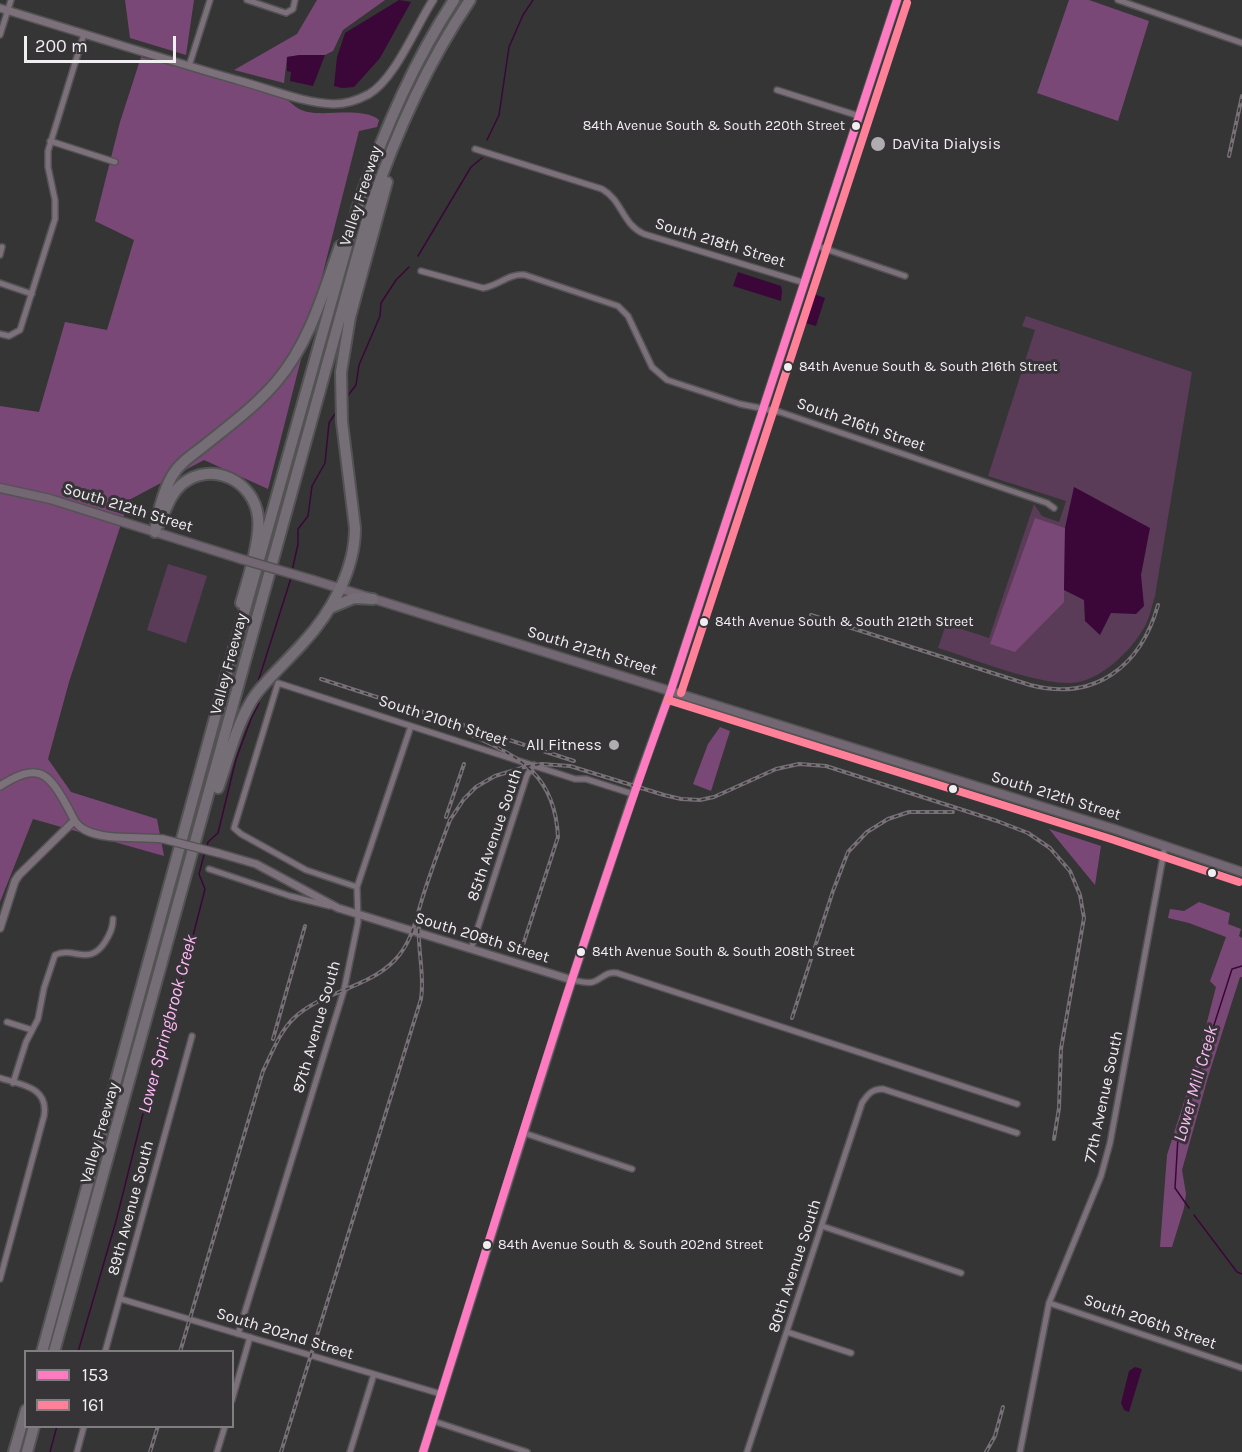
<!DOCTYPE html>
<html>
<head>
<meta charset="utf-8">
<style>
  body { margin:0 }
  #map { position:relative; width:1242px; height:1452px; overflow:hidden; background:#363536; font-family:Karla,sans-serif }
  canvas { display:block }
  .legend { position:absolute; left:24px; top:1350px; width:210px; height:78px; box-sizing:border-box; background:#373437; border:2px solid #817e81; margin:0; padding:8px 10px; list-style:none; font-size:18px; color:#f0eef0 }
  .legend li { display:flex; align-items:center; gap:12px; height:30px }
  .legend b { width:30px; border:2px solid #817e81 }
  .scale { position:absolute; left:24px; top:36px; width:152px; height:27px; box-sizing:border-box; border:3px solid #f0eef0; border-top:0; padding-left:8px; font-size:18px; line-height:21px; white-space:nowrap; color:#f0eef0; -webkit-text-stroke:4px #373437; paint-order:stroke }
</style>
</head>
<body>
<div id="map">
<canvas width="1242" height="1452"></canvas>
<ul class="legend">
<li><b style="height:8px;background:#fe7ac1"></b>153</li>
<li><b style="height:8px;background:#ff8098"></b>161</li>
</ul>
<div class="scale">200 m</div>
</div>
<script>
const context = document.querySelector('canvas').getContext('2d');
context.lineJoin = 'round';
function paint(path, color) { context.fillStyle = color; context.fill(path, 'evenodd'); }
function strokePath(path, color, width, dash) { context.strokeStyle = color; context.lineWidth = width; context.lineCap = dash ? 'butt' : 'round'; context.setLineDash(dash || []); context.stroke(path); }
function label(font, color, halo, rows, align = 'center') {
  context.font = font + ' Karla,sans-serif'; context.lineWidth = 6; context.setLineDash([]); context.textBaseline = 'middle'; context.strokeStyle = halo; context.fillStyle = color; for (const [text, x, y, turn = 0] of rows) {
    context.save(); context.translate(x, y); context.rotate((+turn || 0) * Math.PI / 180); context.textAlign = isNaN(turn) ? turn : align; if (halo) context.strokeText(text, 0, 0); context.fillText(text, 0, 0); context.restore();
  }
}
paint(new Path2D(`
  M 1026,316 L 1192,372 L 1155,596 C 1152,605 1150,617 1145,626 C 1132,650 1100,682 1071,683 C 1034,684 974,659 938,648 L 946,624 L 989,638 L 1034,504 L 1042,516 L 1059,522 L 1066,501 L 988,476 L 1035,330 L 1022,326 Z
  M 168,564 L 207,576 L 186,643 L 147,630 Z`), '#5a3b58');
paint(new Path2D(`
  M 125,0 L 194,0 L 186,55 L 130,38 Z
  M 317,0 L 385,0 L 343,30 L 333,51 L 325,55 L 300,55 L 287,57 L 284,83 L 234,70 L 297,34 Z
  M 1069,0 L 1089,0 L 1149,21 L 1118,121 L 1037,93 Z
  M 141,57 L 284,97 C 291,103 299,111 308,112 C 327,116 364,107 379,120 L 377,127 L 359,131 L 268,489 L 204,460 L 129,500 L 69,682 L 48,759 L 71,792 L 157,819 L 164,856 L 33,819 L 0,902 L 0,406 L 39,412 L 65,322 L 107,330 L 134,240 L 95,221 L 120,122 Z
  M 1035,518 L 1065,528 L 1064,602 L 1015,652 L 990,644 Z
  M 720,727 L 730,731 L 711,791 L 693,784 L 708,744 Z
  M 1049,829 L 1101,846 L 1095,885 Z
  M 1199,902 L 1230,913 L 1228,924 L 1241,929 L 1239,936 L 1242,938 L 1242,977 L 1240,977 L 1208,1077 L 1182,1170 L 1186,1194 L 1184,1208 L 1172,1247 L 1160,1247 L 1167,1155 L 1197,1061 L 1216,987 L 1210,981 L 1226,937 L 1189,923 L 1168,918 L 1170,909 L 1184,911 Z`), '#7a4877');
paint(new Path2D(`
  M 399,0 L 411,2 L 380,58 L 354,87 L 342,88 L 334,86 L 337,57 L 345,33 Z
  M 300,55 L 325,55 L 313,86 L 290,81 L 291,72 L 287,71 L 287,57 Z
  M 738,272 L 781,286 L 782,292 L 781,301 L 733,286 Z
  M 814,294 L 825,298 L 816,326 L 805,323 Z
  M 1074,487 L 1150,528 L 1141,575 L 1144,606 L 1136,614 L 1111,613 L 1100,635 L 1085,621 L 1084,600 L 1064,590 L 1065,528 Z
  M 1135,1367 L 1142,1369 L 1129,1412 L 1124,1410 L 1121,1403 L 1129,1371 Z`), '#3a0738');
strokePath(new Path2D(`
  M 487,140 L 499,115 L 509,47 L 523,15 L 533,0
  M 418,256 L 471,167 L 482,158
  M 346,398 L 356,385 L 359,365 L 380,316 L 381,303 L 396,280 L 409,267
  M 292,571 L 298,544 L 298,529 L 308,516 L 312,486 L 325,463 L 329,423 L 338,409
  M 257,685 L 291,578
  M 207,847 L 208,842 L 218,833 L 236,759 L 251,719 L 259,703
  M 1189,1208 L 1175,1188 L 1178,1137 L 1232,969 L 1242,966
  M 1194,1215 L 1237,1272 L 1242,1274
  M 78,1352 L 116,1221 L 159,1050 L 185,967 L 205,889 L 199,874 L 205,851
  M 50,1452 L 57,1426`), '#3a0738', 1.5);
const minor = new Path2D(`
  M 247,0 L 286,13 L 293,9 L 295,0
  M 1118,0 L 1242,43
  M 0,35 L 11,0
  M 189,66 L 210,0
  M 777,90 L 859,116
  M 50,141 L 115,162
  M 475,149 L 602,189 C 623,201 621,223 644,234 L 805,283
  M 817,246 L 905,276
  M 0,255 L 2,247
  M 421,271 L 483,288 C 498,286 509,273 525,275 L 618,306 L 628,316 L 652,367 L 667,380 L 740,404 L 780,412 L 1047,503 L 1054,508
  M 0,283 L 32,294
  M 0,334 L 9,336 L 20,330 L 55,219 L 55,200 L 48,167 L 48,151 L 84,34
  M 209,869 L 290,896 L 330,906
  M 357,887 L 306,870 L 241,834 L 234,828 L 278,683 L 575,779 L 586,779 L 633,794
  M 471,949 L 527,775 L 534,765
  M 572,980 C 579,981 586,984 593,982 C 602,979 606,971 617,973 L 1017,1104
  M 7,1022 L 32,1030
  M 0,1078 C 22,1085 49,1087 44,1116 L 0,1279
  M 13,1083 L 26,1042 L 38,1019 L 44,988 L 55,955 C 74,946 89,967 105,942 C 110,934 113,928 113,919
  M 524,1133 L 632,1169
  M 822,1226 L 961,1273
  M 121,1299 L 441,1394
  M 1049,1303 L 1242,1368
  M 787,1332 L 851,1353
  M 238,1334 L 344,990 L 358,922 L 357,887 L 411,726
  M 105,1352 L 192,1036
  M 232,1400 L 250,1337
  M 433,1421 L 527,1452
  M 77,1452 L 84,1426
  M 217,1452 L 225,1426
  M 350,1452 L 374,1374
  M 747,1452 L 862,1103 C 868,1094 872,1089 883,1089 L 1017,1133
  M 1020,1452 L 1049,1303 L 1101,1176 L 1110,1143 L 1165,846`);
const tertiary = new Path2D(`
  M 0,8 C 79,32 157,57 237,80 C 268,88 302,103 334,104 C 347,104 358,100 369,94 C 395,79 416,26 433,0
  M 0,786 C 38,762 48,771 68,808 C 73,817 75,825 85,830 C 106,841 139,836 163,839
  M 218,853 L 256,864 L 338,908 L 572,980
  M 0,928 L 15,881 L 19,875 L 74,821`);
const secondary = new Path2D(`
  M 423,1452 L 572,980 L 636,786 L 671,690 L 897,0`);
const primary = new Path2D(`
  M 0,488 L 50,499 L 241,559
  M 313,580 L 1114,829 L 1242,872`);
const motorway = new Path2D(`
  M 159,524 C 166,510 170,494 182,484 C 212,460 254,481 258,517 C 261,539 247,582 241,603
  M 155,532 C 158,512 162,494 172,476 C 179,463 194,454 205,445 C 230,425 256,406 277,381 C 310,342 323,293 340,246
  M 330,608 L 354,598 L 373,599
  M 218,788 C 229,757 237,721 256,694 C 270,676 288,660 303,643 C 331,613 355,570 355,528 L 342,422 L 341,372 L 350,317 L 387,182
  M 42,1352 L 228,670 L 361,196 C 386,127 414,61 454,0
  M 54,1352 L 370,209 C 395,135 426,65 470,0
  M 14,1452 L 26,1410
  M 27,1452 L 34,1426`);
strokePath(minor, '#545354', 8);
strokePath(tertiary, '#545354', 10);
strokePath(secondary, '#545354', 10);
strokePath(primary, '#545354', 11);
strokePath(motorway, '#545354', 14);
strokePath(minor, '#7c707b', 5);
strokePath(tertiary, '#7c707b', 7);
strokePath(secondary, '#746872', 8);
strokePath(primary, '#726772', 8);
strokePath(motorway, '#766e76', 10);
const rail = new Path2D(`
  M 1229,156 L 1242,96
  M 811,615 L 1030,685 C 1095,702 1141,666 1158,605
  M 321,679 L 574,761
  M 473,736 C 523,758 555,777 558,837 L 523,945
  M 446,817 L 464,764
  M 792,1018 L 833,891 L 848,852 L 867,832 L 888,819 L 909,812 L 953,812
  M 273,1039 L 305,926
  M 180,1352 L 263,1071 C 272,1053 279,1033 293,1019 C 322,991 367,989 395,960 C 413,941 416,917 424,893 C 432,868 441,844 450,820 L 464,799 L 476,787 L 495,776 L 528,766 L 542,764 L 570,766 L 664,795 L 681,799 L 700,800 L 714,797 L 776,769 L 799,764 L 826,766 L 997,821 L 1028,833 L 1050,848 L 1070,871 L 1080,895 L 1084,918 L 1061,1049 L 1059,1108 L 1054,1139
  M 150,1452 L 158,1426
  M 281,1452 L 421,999 C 425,974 417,949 419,924
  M 986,1452 L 995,1436 L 1003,1407`);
strokePath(rail, '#777076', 4);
strokePath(rail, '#373437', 1.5, [4.5]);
const tertiaryBridge = new Path2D(`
  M 163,839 L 218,853`);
const primaryBridge = new Path2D(`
  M 241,559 L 313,580`);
strokePath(tertiaryBridge, '#545354', 10, []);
strokePath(primaryBridge, '#545354', 11, []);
strokePath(tertiaryBridge, '#7c707b', 7);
strokePath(primaryBridge, '#726772', 8);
strokePath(new Path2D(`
  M 423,1452 C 503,1197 580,941 671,690 L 897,0`), '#fe7ac1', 8);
strokePath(new Path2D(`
  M 681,693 L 907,3
  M 668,700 L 1111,839 L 1239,882`), '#ff8098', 8);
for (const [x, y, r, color] of [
  [856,126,5,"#f0eef0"],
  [878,144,8,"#afadaf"],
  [788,367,5,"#f0eef0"],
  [704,622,5,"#f0eef0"],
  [614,745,6,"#afadaf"],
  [953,789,5,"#f0eef0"],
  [1212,873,5,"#f0eef0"],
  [581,952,5,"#f0eef0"],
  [487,1245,5,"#f0eef0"]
]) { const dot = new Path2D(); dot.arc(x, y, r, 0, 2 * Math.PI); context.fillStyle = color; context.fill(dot); strokePath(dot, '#373437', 2); }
label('14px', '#f0eef0', '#373437', [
  ["84th Avenue South & South 220th Street",845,126,"right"],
  ["84th Avenue South & South 216th Street",799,367],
  ["84th Avenue South & South 212th Street",715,622],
  ["84th Avenue South & South 208th Street",592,952],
  ["84th Avenue South & South 202nd Street",498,1245]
], 'left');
label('16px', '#f0eef0', '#373437', [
  ["DaVita Dialysis",892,144],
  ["All Fitness",602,745,"right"]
], 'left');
label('16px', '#f0eef0', '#373437', [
  ["Valley Freeway",361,196,-72],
  ["South 218th Street",720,243,17],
  ["South 216th Street",861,425,19],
  ["South 212th Street",128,508,17],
  ["South 212th Street",592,651,17],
  ["Valley Freeway",229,664,-75],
  ["South 210th Street",443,721,18],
  ["South 212th Street",1056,796,17],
  ["85th Avenue South",495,835,-71],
  ["South 208th Street",482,938,17],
  ["87th Avenue South",317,1027,-74],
  ["77th Avenue South",1104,1097,-78],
  ["Valley Freeway",100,1133,-74],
  ["89th Avenue South",131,1208,-75],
  ["80th Avenue South",795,1266,-72],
  ["South 206th Street",1150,1322,19],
  ["South 202nd Street",285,1334,17]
]);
label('italic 18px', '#fdb9f6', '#373437', [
  ["Lower Springbrook Creek",168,1024,-75],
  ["Lower Mill Creek",1196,1084,-74]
]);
</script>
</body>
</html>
